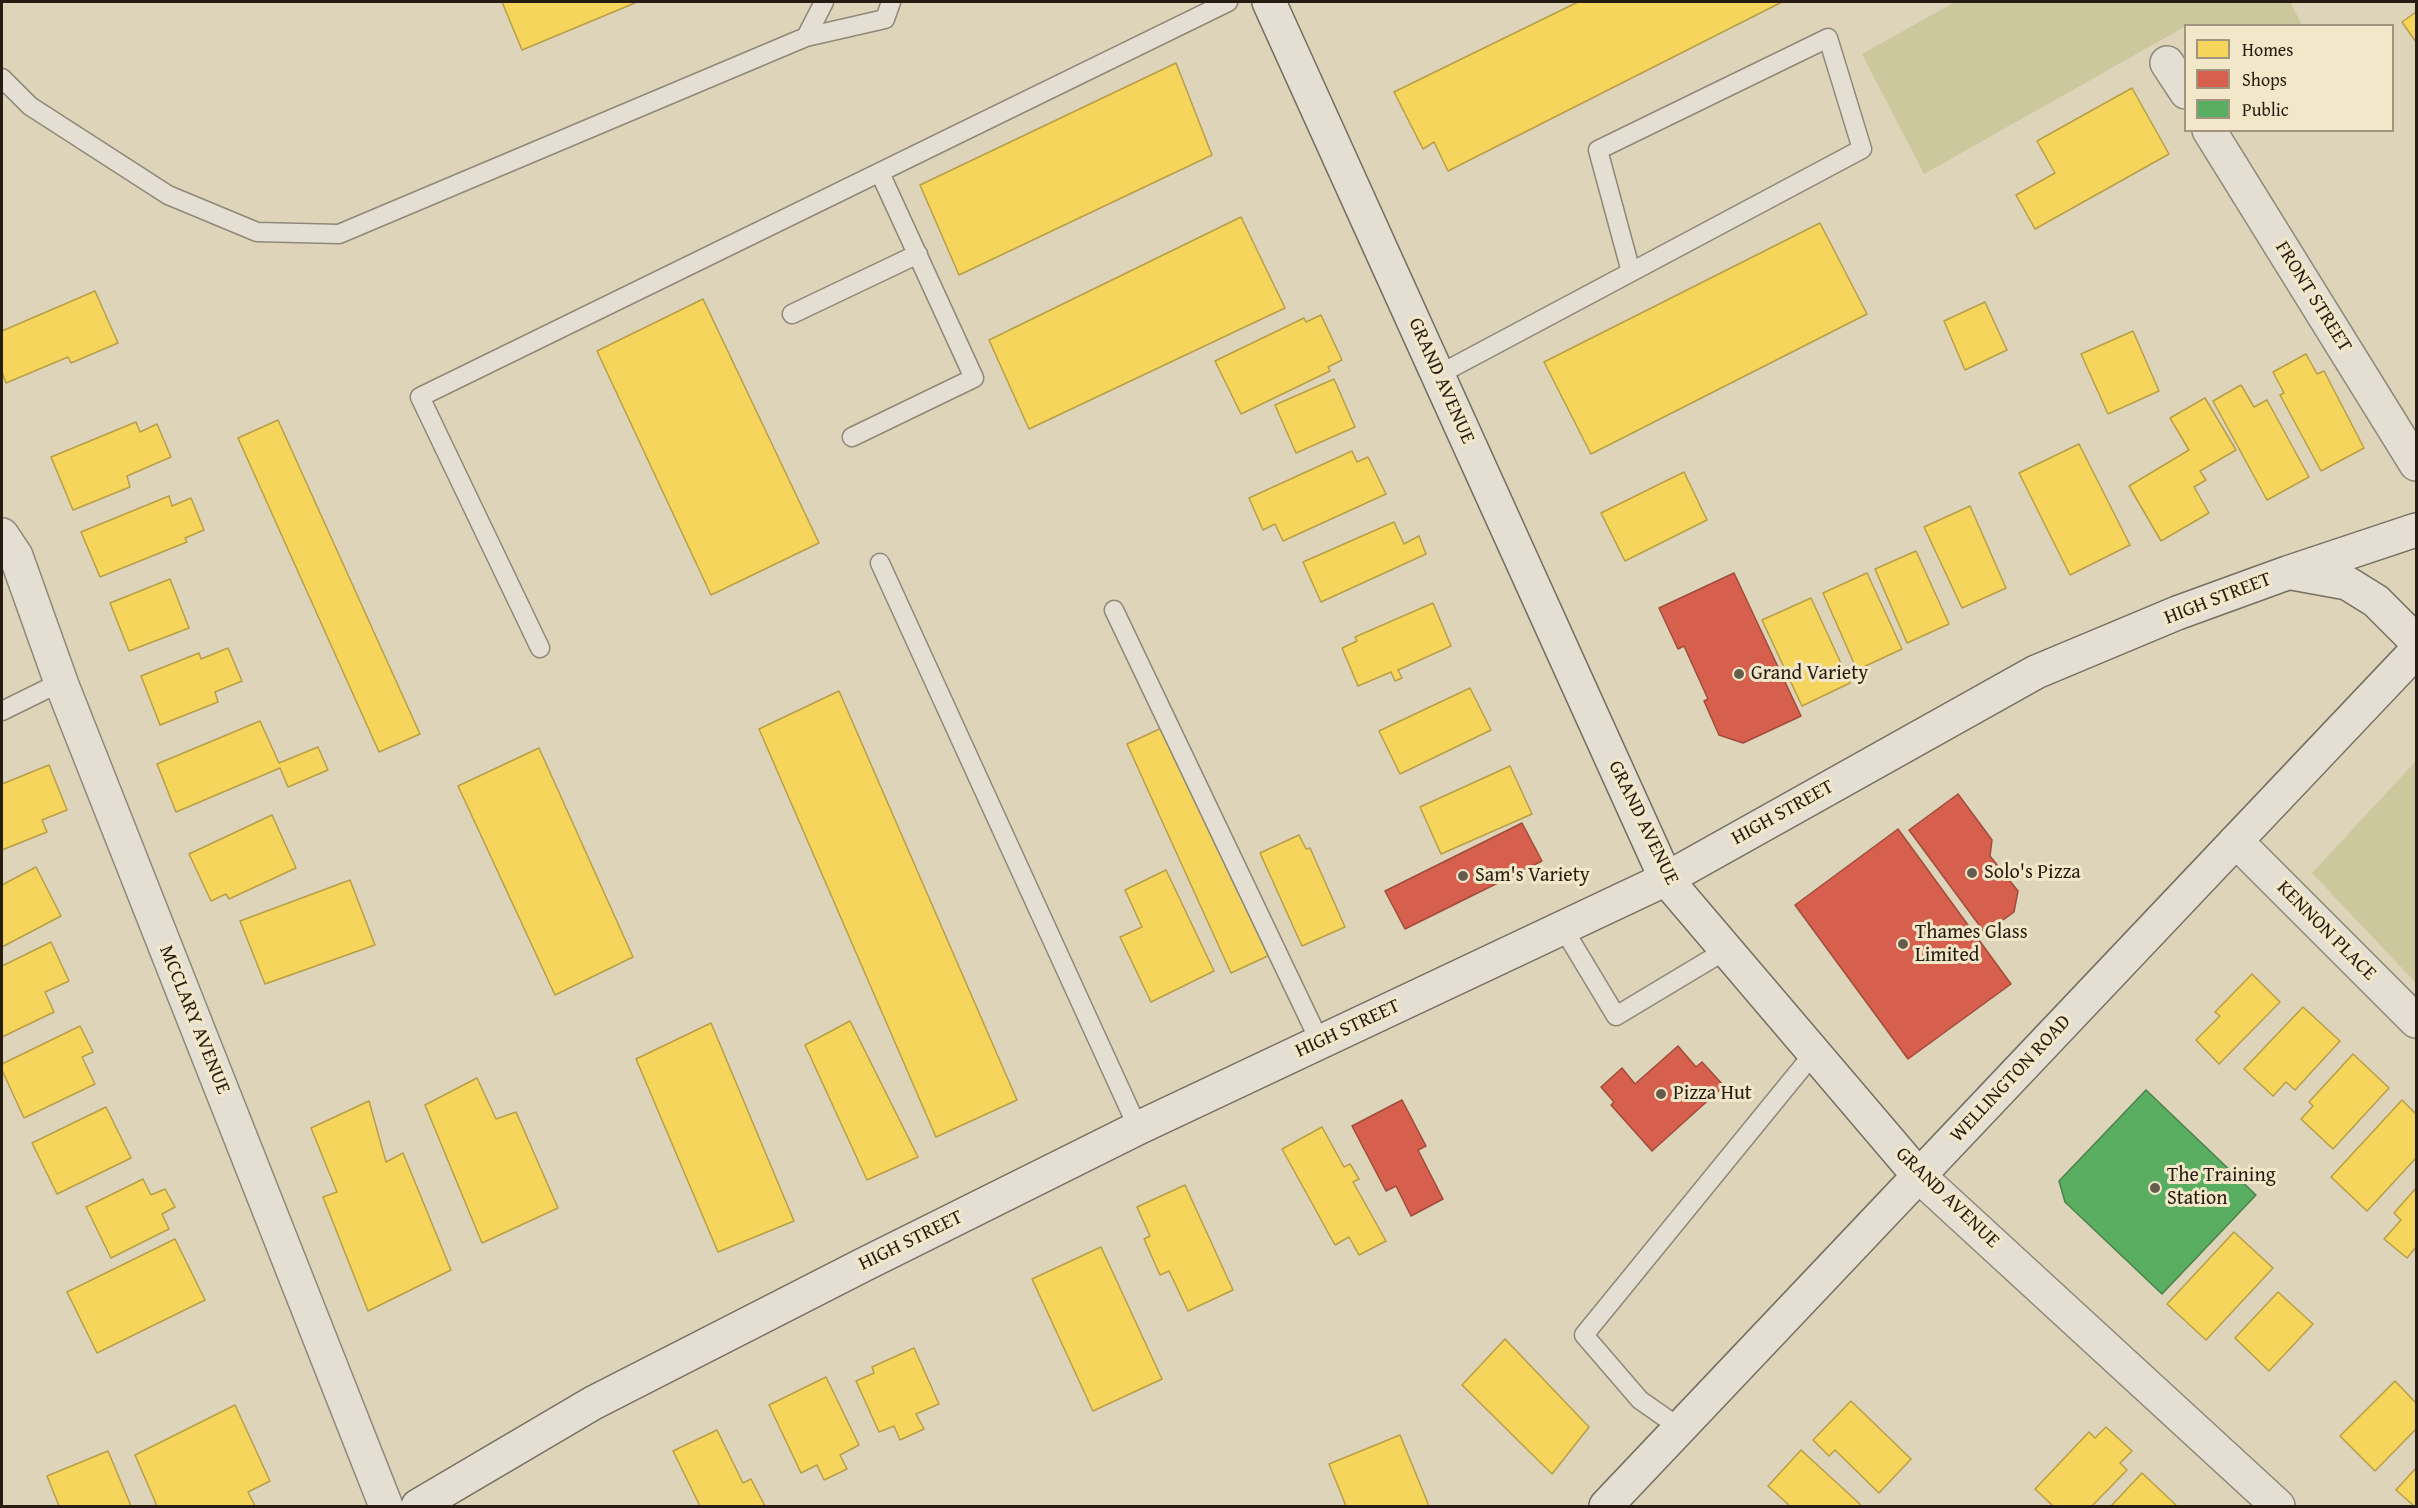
<!DOCTYPE html>
<html>
<head>
<meta charset="utf-8">
<style>
  body { margin:0 }
  #map { position:relative; width:2418px; height:1508px; overflow:hidden; background:#ddd4ba; font-family:"Gentium Book Plus",serif }
  canvas { display:block }
  .frame { position:absolute; inset:0; border:3px solid #261c12; pointer-events:none }
  .legend { position:absolute; left:2184px; top:24px; width:210px; height:108px; box-sizing:border-box; background:#f2e8c9; border:2px solid #a09680; margin:0; padding:8px 10px; list-style:none; font-size:18px; color:#261c12 }
  .legend li { display:flex; align-items:center; gap:12px; height:30px }
  .legend b { width:30px; border:2px solid #a09680 }
</style>
</head>
<body>
<div id="map">
<canvas width="2418" height="1508"></canvas>
<div class="frame"></div>
<ul class="legend">
<li><b style="height:16px;background:#f6d55c"></b>Homes</li>
<li><b style="height:16px;background:#d6604d"></b>Shops</li>
<li><b style="height:16px;background:#5aae61"></b>Public</li>
</ul>
</div>
<script>
const context = document.querySelector('canvas').getContext('2d');
context.lineJoin = 'round';
function paint(path, color) { context.fillStyle = color; context.fill(path, 'evenodd'); }
function strokePath(path, color, width, dash) { context.strokeStyle = color; context.lineWidth = width; context.lineCap = dash ? 'butt' : 'round'; context.setLineDash(dash || []); context.stroke(path); }
function label(font, color, halo, rows, align = 'center') {
  context.font = font + ' "Gentium Book Plus",serif'; context.lineWidth = 6; context.setLineDash([]); context.textBaseline = 'middle'; context.strokeStyle = halo; context.fillStyle = color; for (const [text, x, y, turn = 0] of rows) {
    context.save(); context.translate(x, y); context.rotate((+turn || 0) * Math.PI / 180); context.textAlign = isNaN(turn) ? turn : align; if (halo) context.strokeText(text, 0, 0); context.fillText(text, 0, 0); context.restore();
  }
}
paint(new Path2D(`
  M 1955,2 L 2290,2 L 2302,25 L 2194,26 L 2192,23 L 2186,26 L 1924,174 L 1862,54 Z
  M 2416,761 L 2416,983 L 2312,873 Z`), '#cbc89d');
const homes = new Path2D(`
  M 502,2 L 634,2 L 635,3 L 522,50 Z
  M 1578,2 L 1782,2 L 1448,171 L 1434,142 L 1423,149 L 1394,92 Z
  M 2416,12 L 2416,42 L 2402,22 Z
  M 1176,63 L 1212,155 L 959,275 L 920,185 Z
  M 2132,88 L 2169,154 L 2035,229 L 2016,195 L 2055,173 L 2037,141 Z
  M 1241,217 L 1285,308 L 1029,429 L 989,340 Z
  M 1820,223 L 1867,314 L 1591,454 L 1544,362 Z
  M 95,291 L 118,343 L 71,363 L 68,357 L 6,383 L 2,372 L 2,331 Z
  M 703,299 L 819,543 L 711,595 L 597,351 Z
  M 1985,302 L 2007,350 L 1965,370 L 1944,321 Z
  M 1321,315 L 1342,360 L 1328,367 L 1330,371 L 1241,414 L 1215,361 L 1304,318 L 1306,322 Z
  M 2133,331 L 2159,391 L 2108,414 L 2081,354 Z
  M 2306,354 L 2317,374 L 2324,371 L 2364,448 L 2321,471 L 2280,395 L 2284,393 L 2273,372 Z
  M 1334,379 L 1355,427 L 1296,453 L 1275,405 Z
  M 2241,385 L 2254,407 L 2267,400 L 2309,477 L 2267,500 L 2213,401 Z
  M 2205,398 L 2236,450 L 2200,471 L 2206,480 L 2194,487 L 2209,513 L 2161,541 L 2129,486 L 2189,450 L 2170,418 Z
  M 278,420 L 420,734 L 379,752 L 238,438 Z
  M 136,422 L 140,432 L 157,424 L 171,457 L 127,476 L 130,487 L 73,510 L 51,457 Z
  M 2079,444 L 2130,545 L 2070,575 L 2019,473 Z
  M 1352,451 L 1357,462 L 1368,457 L 1386,494 L 1283,541 L 1275,524 L 1263,530 L 1249,498 Z
  M 1684,472 L 1707,520 L 1625,561 L 1601,513 Z
  M 169,496 L 172,506 L 191,498 L 204,530 L 185,538 L 187,542 L 100,577 L 81,532 Z
  M 1970,506 L 2006,588 L 1962,608 L 1924,527 Z
  M 1394,522 L 1404,544 L 1419,536 L 1426,554 L 1321,602 L 1303,562 Z
  M 1916,551 L 1949,624 L 1907,643 L 1875,569 Z
  M 1867,573 L 1902,649 L 1857,670 L 1823,593 Z
  M 170,579 L 189,628 L 129,651 L 110,603 Z
  M 1811,598 L 1850,683 L 1802,706 L 1762,620 Z
  M 1433,603 L 1451,646 L 1398,670 L 1402,678 L 1395,681 L 1391,672 L 1358,686 L 1342,648 L 1357,641 L 1355,637 Z
  M 228,648 L 242,681 L 215,692 L 218,702 L 160,725 L 141,676 L 199,653 L 201,659 Z
  M 1470,688 L 1491,730 L 1400,774 L 1379,731 Z
  M 839,691 L 1017,1100 L 936,1137 L 759,729 Z
  M 260,721 L 279,763 L 318,747 L 328,770 L 288,787 L 280,768 L 176,812 L 157,764 Z
  M 1166,726 L 1270,955 L 1231,973 L 1127,744 Z
  M 539,748 L 633,957 L 555,995 L 458,786 Z
  M 49,765 L 67,810 L 42,820 L 47,832 L 2,850 L 2,784 Z
  M 1510,766 L 1532,814 L 1441,854 L 1420,807 Z
  M 272,815 L 296,868 L 229,899 L 226,894 L 211,901 L 189,854 Z
  M 1299,835 L 1306,849 L 1310,848 L 1345,927 L 1302,946 L 1260,853 Z
  M 36,867 L 61,916 L 2,947 L 2,885 Z
  M 1166,870 L 1214,971 L 1151,1002 L 1120,937 L 1142,927 L 1125,890 Z
  M 350,880 L 375,945 L 265,984 L 240,921 Z
  M 51,942 L 69,981 L 45,992 L 54,1012 L 2,1037 L 2,966 Z
  M 2252,974 L 2280,1002 L 2219,1064 L 2196,1040 L 2220,1016 L 2215,1012 Z
  M 2303,1007 L 2340,1041 L 2295,1090 L 2286,1082 L 2273,1096 L 2244,1069 Z
  M 850,1021 L 918,1157 L 867,1180 L 805,1045 Z
  M 711,1023 L 794,1221 L 718,1252 L 636,1059 Z
  M 80,1026 L 93,1052 L 82,1057 L 95,1084 L 24,1118 L 2,1070 L 2,1064 Z
  M 2353,1054 L 2389,1088 L 2333,1149 L 2301,1119 L 2313,1106 L 2309,1102 Z
  M 477,1078 L 496,1119 L 516,1112 L 558,1208 L 482,1243 L 425,1105 Z
  M 2402,1100 L 2416,1114 L 2416,1158 L 2367,1211 L 2331,1177 Z
  M 369,1101 L 386,1162 L 403,1153 L 451,1270 L 368,1311 L 323,1197 L 337,1192 L 311,1128 Z
  M 106,1107 L 131,1158 L 57,1194 L 32,1143 Z
  M 1322,1127 L 1344,1167 L 1350,1164 L 1359,1179 L 1353,1182 L 1386,1241 L 1359,1255 L 1349,1237 L 1335,1245 L 1282,1149 Z
  M 143,1179 L 151,1195 L 165,1189 L 175,1207 L 162,1214 L 169,1229 L 111,1258 L 86,1207 Z
  M 1185,1185 L 1233,1290 L 1188,1311 L 1169,1271 L 1160,1275 L 1144,1239 L 1150,1236 L 1137,1207 Z
  M 2416,1188 L 2416,1247 L 2407,1258 L 2384,1239 L 2401,1220 L 2394,1213 Z
  M 2234,1232 L 2273,1268 L 2206,1340 L 2167,1304 Z
  M 175,1239 L 205,1300 L 97,1353 L 67,1292 Z
  M 1101,1247 L 1162,1379 L 1093,1411 L 1032,1279 Z
  M 2278,1292 L 2313,1324 L 2269,1371 L 2235,1338 Z
  M 1505,1339 L 1589,1427 L 1552,1474 L 1462,1385 Z
  M 914,1348 L 939,1404 L 916,1414 L 924,1429 L 900,1440 L 894,1426 L 879,1432 L 856,1381 L 874,1373 L 872,1367 Z
  M 826,1377 L 859,1445 L 840,1455 L 847,1469 L 824,1480 L 817,1465 L 801,1473 L 769,1405 Z
  M 2395,1381 L 2416,1403 L 2416,1429 L 2375,1471 L 2340,1436 Z
  M 1851,1401 L 1911,1459 L 1879,1493 L 1835,1450 L 1829,1456 L 1813,1440 Z
  M 235,1405 L 270,1481 L 248,1492 L 255,1506 L 157,1506 L 135,1455 Z
  M 2106,1427 L 2132,1451 L 2120,1463 L 2127,1470 L 2092,1506 L 2053,1506 L 2035,1489 L 2089,1432 L 2095,1438 Z
  M 717,1430 L 743,1483 L 751,1479 L 765,1506 L 700,1506 L 673,1451 Z
  M 1400,1435 L 1429,1506 L 1346,1506 L 1329,1464 Z
  M 1801,1450 L 1862,1506 L 1790,1506 L 1768,1486 Z
  M 108,1451 L 131,1506 L 59,1506 L 47,1476 Z
  M 2416,1468 L 2416,1506 L 2414,1506 L 2396,1490 Z
  M 2142,1473 L 2177,1506 L 2111,1506 Z`);
paint(homes, '#f6d55c');
strokePath(homes, '#b89e46', 1.5);
const shops = new Path2D(`
  M 1734,573 L 1801,716 L 1743,743 L 1719,735 L 1704,701 L 1708,699 L 1684,646 L 1678,649 L 1659,608 Z
  M 1958,794 L 1992,840 L 1990,856 L 2018,891 L 2014,912 L 1985,933 L 1909,830 Z
  M 1522,823 L 1542,861 L 1405,929 L 1385,891 Z
  M 1898,829 L 2011,984 L 1908,1059 L 1795,905 Z
  M 1678,1046 L 1696,1067 L 1702,1062 L 1724,1086 L 1652,1151 L 1611,1105 L 1614,1102 L 1601,1087 L 1622,1068 L 1635,1084 Z
  M 1402,1100 L 1426,1146 L 1418,1150 L 1443,1199 L 1411,1216 L 1396,1186 L 1386,1191 L 1352,1126 Z`);
paint(shops, '#d6604d');
strokePath(shops, '#a14c3b', 1.5);
const public = new Path2D(`
  M 2146,1090 L 2256,1195 L 2162,1294 L 2065,1202 L 2059,1181 Z`);
paint(public, '#5aae61');
strokePath(public, '#4a8249', 1.5);
const lane = new Path2D(`
  M 806,37 L 885,19 L 891,2
  M 2,78 L 30,106 L 168,195 L 257,232 L 339,234 L 806,37 L 824,2
  M 792,314 L 918,254
  M 1438,375 L 1862,149 L 1828,38 L 1598,150 L 1631,272
  M 852,437 L 974,378 L 880,173
  M 880,563 L 1138,1128
  M 1114,610 L 1320,1042
  M 540,648 L 420,397 L 1228,2
  M 2,711 L 61,682
  M 1563,928 L 1616,1016 L 1726,950
  M 1680,1428 L 1640,1400 L 1584,1335 L 1814,1053`);
const street = new Path2D(`
  M 2167,63 L 2186,92
  M 2209,130 L 2416,464
  M 2,535 L 16,556 L 62,685 L 386,1506
  M 2236,841 L 2416,1021
  M 1919,1176 L 2278,1506`);
const secondary = new Path2D(`
  M 1269,2 L 1666,879 L 1919,1176
  M 2292,573 L 2347,583 L 2376,601 L 2416,641
  M 418,1506 L 593,1403 L 865,1264 L 1138,1128 L 1666,879 L 2036,672 L 2177,613 L 2287,573 L 2416,530
  M 1606,1506 L 2416,651`);
strokePath(lane, '#8e8878', 21);
strokePath(street, '#8e8878', 36);
strokePath(secondary, '#756f61', 36);
strokePath(lane, '#e4dfd2', 18);
strokePath(street, '#e4dfd2', 33);
strokePath(secondary, '#e4dfd2', 33);
for (const [x, y, r, color] of [
  [1739,674,6,"#665c4d"],
  [1972,873,6,"#665c4d"],
  [1463,876,6,"#665c4d"],
  [1903,944,6,"#665c4d"],
  [1661,1094,6,"#665c4d"],
  [2155,1188,6,"#665c4d"]
]) { const dot = new Path2D(); dot.arc(x, y, r, 0, 2 * Math.PI); context.fillStyle = color; context.fill(dot); strokePath(dot, '#f2e8c9', 2); }
label('20px', '#261c12', '#f2e8c9', [
  ["FRONT STREET",2313,297,58],
  ["GRAND AVENUE",1441,381,66],
  ["HIGH STREET",2218,599,-21],
  ["HIGH STREET",1783,813,-29],
  ["GRAND AVENUE",1643,823,64],
  ["KENNON PLACE",2326,931,45],
  ["MCCLARY AVENUE",194,1020,68],
  ["HIGH STREET",1348,1029,-25],
  ["WELLINGTON ROAD",2011,1079,-47],
  ["GRAND AVENUE",1947,1198,44],
  ["HIGH STREET",911,1241,-26]
]);
label('20px', '#261c12', '#f2e8c9', [
  ["Grand Variety",1751,674],
  ["Solo's Pizza",1984,873],
  ["Sam's Variety",1475,876],
  ["Thames Glass",1915,933],
  ["Limited",1915,956],
  ["Pizza Hut",1673,1094],
  ["The Training",2167,1176],
  ["Station",2167,1199]
], 'left');
</script>
</body>
</html>
